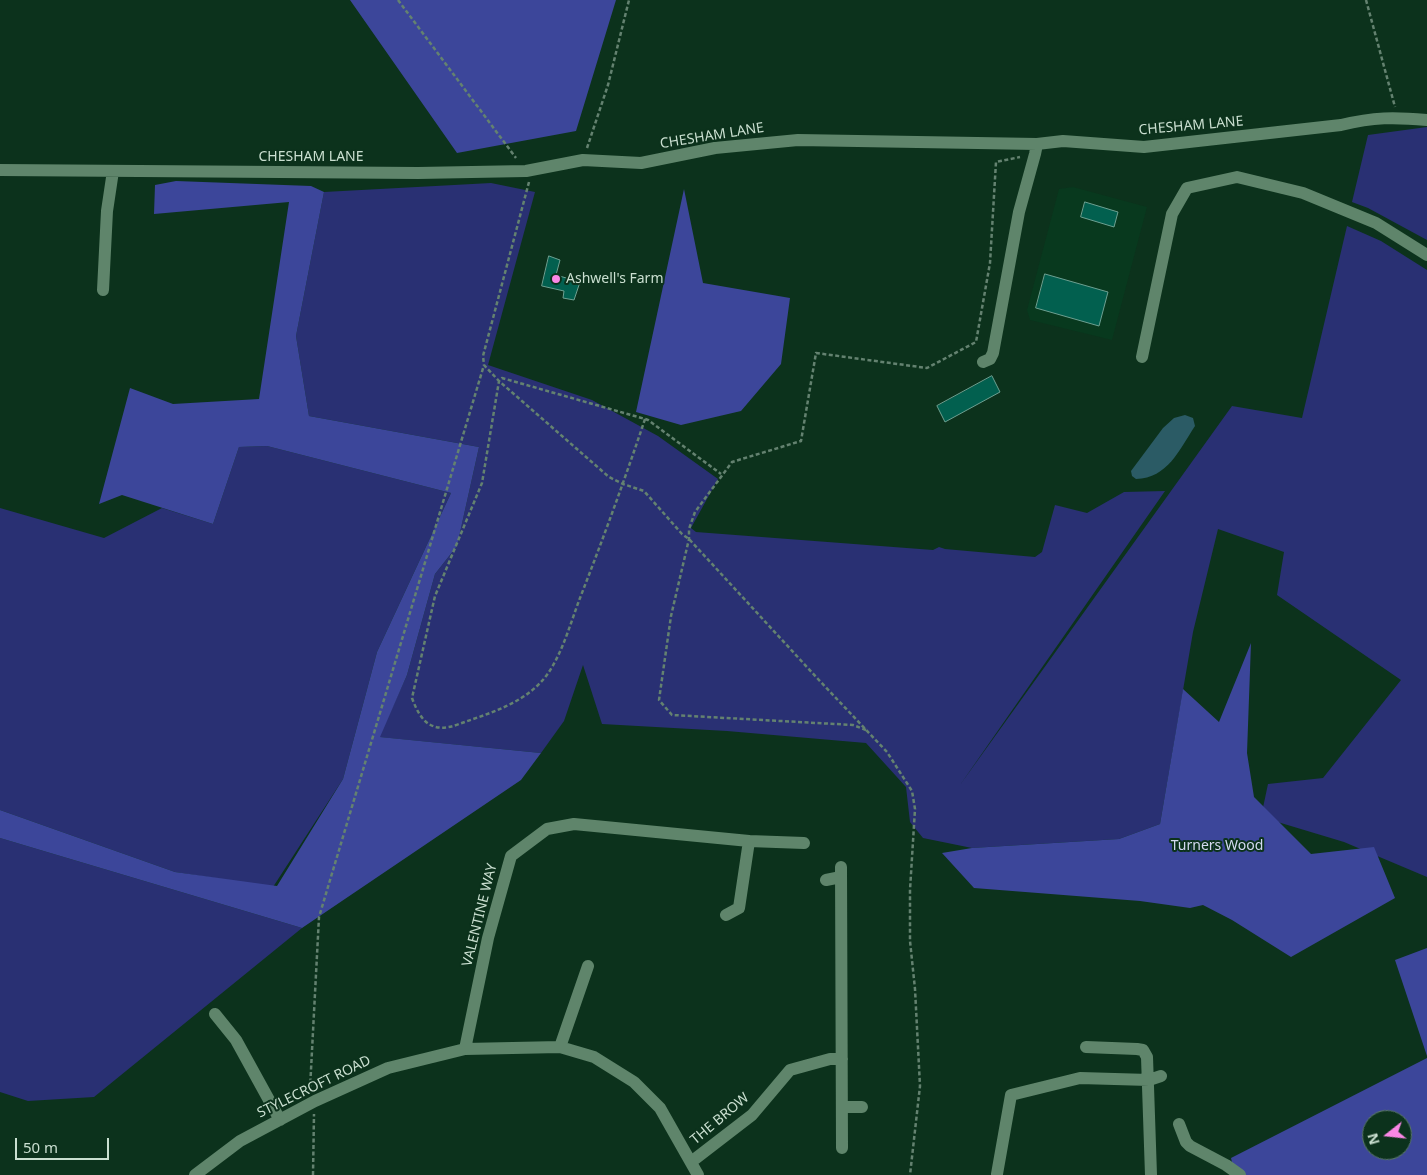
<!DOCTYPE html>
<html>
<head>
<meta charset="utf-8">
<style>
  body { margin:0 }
  #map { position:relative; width:1427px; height:1175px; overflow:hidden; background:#0c321c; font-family:"Noto Sans",sans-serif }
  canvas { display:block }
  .north { position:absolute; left:1362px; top:1110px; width:50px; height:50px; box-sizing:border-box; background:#0c321c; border:1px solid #587764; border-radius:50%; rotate:254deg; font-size:14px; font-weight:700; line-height:20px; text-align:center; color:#cadfd0 }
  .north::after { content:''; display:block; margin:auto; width:18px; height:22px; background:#fb87e6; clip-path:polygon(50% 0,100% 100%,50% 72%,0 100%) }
  .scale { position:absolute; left:15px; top:1138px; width:94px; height:22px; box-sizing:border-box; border:2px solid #cadfd0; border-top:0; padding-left:6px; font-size:15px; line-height:18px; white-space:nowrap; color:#cadfd0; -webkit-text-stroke:4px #0c321c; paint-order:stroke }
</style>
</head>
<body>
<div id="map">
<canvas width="1427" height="1175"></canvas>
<div class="north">N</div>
<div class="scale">50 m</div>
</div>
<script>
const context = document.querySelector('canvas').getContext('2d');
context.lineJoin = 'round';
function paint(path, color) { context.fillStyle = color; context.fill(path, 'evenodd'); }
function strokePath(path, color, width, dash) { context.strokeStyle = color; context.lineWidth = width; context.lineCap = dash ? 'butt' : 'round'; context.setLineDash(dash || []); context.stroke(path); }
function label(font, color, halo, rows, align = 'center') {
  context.font = font + ' "Noto Sans",sans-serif'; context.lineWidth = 4; context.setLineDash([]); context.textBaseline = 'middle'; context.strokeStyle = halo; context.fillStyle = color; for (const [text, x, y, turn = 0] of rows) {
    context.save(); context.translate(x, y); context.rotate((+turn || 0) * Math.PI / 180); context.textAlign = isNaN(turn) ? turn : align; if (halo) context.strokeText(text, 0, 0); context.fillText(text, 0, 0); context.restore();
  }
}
paint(new Path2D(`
  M 1073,187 L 1147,207 L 1112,340 L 1030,320 L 1027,310 L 1059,189 Z`), '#08391e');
paint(new Path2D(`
  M 1427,127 L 1427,240 L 1368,208 L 1352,202 L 1368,135 Z
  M 491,183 L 535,192 L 488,365 L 592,400 L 658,436 L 718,479 L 691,528 L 696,532 L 933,550 L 939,547 L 945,549 L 1035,557 L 1042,552 L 1055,505 L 1087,513 L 1124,492 L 1165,491 L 960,785 L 1232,406 L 1302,418 L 1347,226 L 1381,241 L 1427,270 L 1427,877 L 1344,842 L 1261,817 L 1268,784 L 1323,778 L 1401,680 L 1277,595 L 1284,552 L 1218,529 L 1193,632 L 1160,824 L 1119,839 L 972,848 L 923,838 L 910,822 L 906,787 L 866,743 L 727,731 L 602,724 L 583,665 L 564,721 L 541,753 L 379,737 L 407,675 L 435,574 L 457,546 L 479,447 L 309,416 L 296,336 L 324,192 Z
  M 267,446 L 451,493 L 377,652 L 343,779 L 273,887 L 175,872 L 0,810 L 0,508 L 104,538 L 162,508 L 213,524 L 239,447 Z
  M 0,838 L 302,928 L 94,1097 L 28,1101 L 0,1092 Z`), '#293073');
paint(new Path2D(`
  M 350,0 L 616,0 L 576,131 L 457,153 Z
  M 176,181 L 311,186 L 324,192 L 296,336 L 309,416 L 479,447 L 457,546 L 435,574 L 407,675 L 380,737 L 541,753 L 521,780 L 302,928 L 0,838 L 0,810 L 175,872 L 277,886 L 343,779 L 377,652 L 451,493 L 267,446 L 239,447 L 213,524 L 122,495 L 99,504 L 130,388 L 173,404 L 259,399 L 289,202 L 154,214 L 155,185 Z
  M 684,189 L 703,283 L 790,298 L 781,364 L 741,411 L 681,425 L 636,412 Z
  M 1251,643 L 1247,753 L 1254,797 L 1311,854 L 1374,847 L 1395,898 L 1291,957 L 1232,920 L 1203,905 L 1190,908 L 1140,901 L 974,888 L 942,853 L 972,848 L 1119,839 L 1160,824 L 1183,689 L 1219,722 Z
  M 1427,948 L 1427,1056 L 1395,960 Z
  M 1427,1058 L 1427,1175 L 1235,1175 L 1231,1158 ZM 1372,1120 L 1402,1120 L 1402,1150 L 1372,1150 Z`), '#3c469a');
paint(new Path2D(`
  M 1185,415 L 1193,418 L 1195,426 C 1179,450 1168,478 1136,479 L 1132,476 L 1131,471 L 1163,428 L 1174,418 Z`), '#2b5b65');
const building = new Path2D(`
  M 1085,202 L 1118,212 L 1114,227 L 1081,217 Z
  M 549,256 L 560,260 L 556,275 L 580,282 L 574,300 L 563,298 L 564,291 L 542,286 Z
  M 1045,274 L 1108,292 L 1099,326 L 1036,308 Z
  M 992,376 L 1000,392 L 945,422 L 937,406 Z`);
paint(building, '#02604f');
strokePath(building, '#6da091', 1);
strokePath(new Path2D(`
  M 398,0 L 516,158
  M 1366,0 L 1395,107
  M 587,148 L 608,85 L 629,0
  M 529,182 L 483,356 L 484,365 L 499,381 L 609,477 L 623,484 L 644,491 L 682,534 L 689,539 L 818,679 L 887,752 L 912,791 L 915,809 L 910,890 L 910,941 L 915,989 L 920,1086 L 910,1175
  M 645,419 C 625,479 603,539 580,598 C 570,624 560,663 540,683 C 519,705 487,714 459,724 C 433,734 421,723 412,698 L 435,596 L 482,483 L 499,381 L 502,378 L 645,419 L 648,420 L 721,474
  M 866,730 L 853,725 L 672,715 L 659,700 L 671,616 L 689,539 L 689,529 L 695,512 L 732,462 L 801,441 L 816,353 L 927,368 L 976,342 L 990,263 L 996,162 L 1020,157
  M 310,1089 L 319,917 L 484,365
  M 313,1175 L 314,1114`), '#648270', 2.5, [4, 2.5]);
strokePath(new Path2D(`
  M 0,170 L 418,173 L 526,171 L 583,160 L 641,163 L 715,148 L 798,140 L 1037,144 L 1063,141 L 1144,147 L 1341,125 C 1374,117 1394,117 1427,120
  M 103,290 L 107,211 L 113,171
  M 1142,357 L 1172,214 L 1187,188 L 1237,177 L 1303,193 L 1376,223 L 1427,255
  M 983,362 L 990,359 L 993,353 L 1019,212 L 1035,154 L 1037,144
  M 841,867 L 842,1148
  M 826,880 L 841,877
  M 726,915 L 739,908 L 749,841
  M 215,1014 L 236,1040 L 280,1120
  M 560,1047 L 588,966
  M 1086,1047 L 1137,1049 L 1143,1050 L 1147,1057 L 1151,1175
  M 465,1049 L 488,938 L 511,856 L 547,829 L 574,824 L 749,841 L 804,843
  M 842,1107 L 862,1107
  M 1179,1124 L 1186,1142 L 1190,1146 L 1226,1165 L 1240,1175
  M 691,1162 L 752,1115 L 790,1070 L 830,1059 L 842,1059
  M 997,1174 L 1011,1095 L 1080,1078 L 1149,1080 L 1161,1076
  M 195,1175 L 240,1141 L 315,1101 L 388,1068 L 465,1049 L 560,1047 L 594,1057 L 634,1082 L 660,1108 L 698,1175`), '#5f856b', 12);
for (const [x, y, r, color] of [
  [556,279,5,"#fb87e6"]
]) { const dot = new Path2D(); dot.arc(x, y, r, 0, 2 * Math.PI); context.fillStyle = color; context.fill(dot); strokePath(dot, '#0c321c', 2); }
label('14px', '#cadfd0', '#0c321c', [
  ["CHESHAM LANE",1191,126,-5],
  ["CHESHAM LANE",712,136,-9],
  ["CHESHAM LANE",311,157],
  ["VALENTINE WAY",480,915,-76],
  ["STYLECROFT ROAD",314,1087,-26],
  ["THE BROW",720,1119,-40]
]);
label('14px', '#cadfd0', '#0c321c', [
  ["Ashwell's Farm",566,279]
], 'left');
label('14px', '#d3d9f1', '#0c321c', [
  ["Turners Wood",1217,846]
]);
</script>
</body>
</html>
